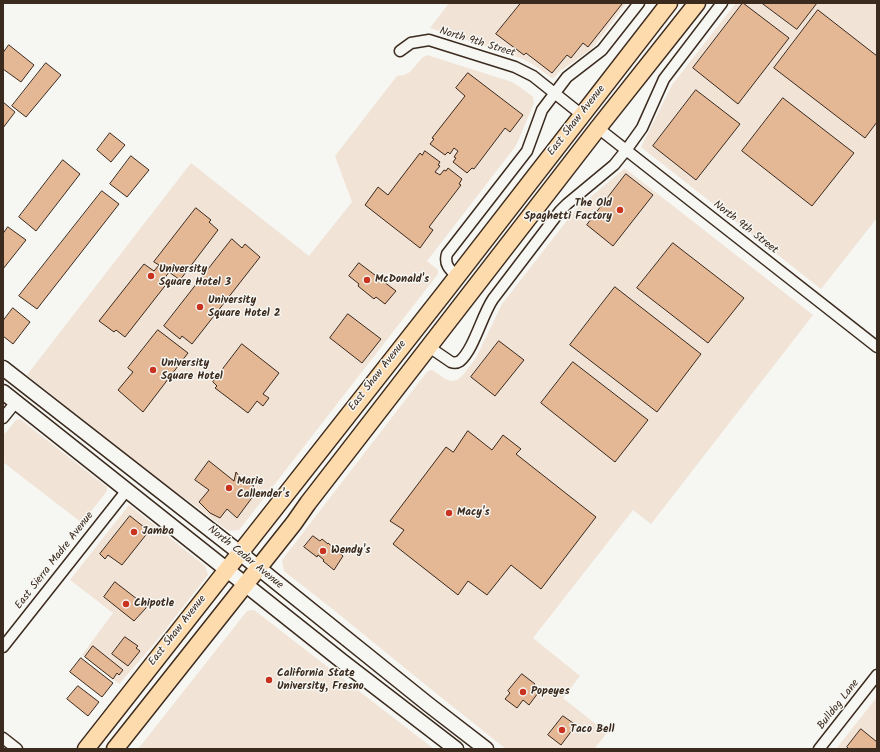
<!DOCTYPE html>
<html>
<head>
<meta charset="utf-8">
<style>
  body { margin:0 }
  #map { position:relative; width:880px; height:752px; overflow:hidden; background:#f6f6f2; font-family:Kalam,sans-serif }
  canvas { display:block }
  .frame { position:absolute; inset:0; border:4px solid #3b2a1e; pointer-events:none }
</style>
</head>
<body>
<div id="map">
<canvas width="880" height="752"></canvas>
<div class="frame"></div>
</div>
<script>
const context = document.querySelector('canvas').getContext('2d');
context.lineJoin = 'round';
function paint(path, color) { context.fillStyle = color; context.fill(path, 'evenodd'); }
function strokePath(path, color, width, dash) { context.strokeStyle = color; context.lineWidth = width; context.lineCap = dash ? 'butt' : 'round'; context.setLineDash(dash || []); context.stroke(path); }
function label(font, color, halo, rows, align = 'center') {
  context.font = font + ' Kalam,sans-serif'; context.lineWidth = 3; context.setLineDash([]); context.textBaseline = 'middle'; context.strokeStyle = halo; context.fillStyle = color; for (const [text, x, y, turn = 0] of rows) {
    context.save(); context.translate(x, y); context.rotate((+turn || 0) * Math.PI / 180); context.textAlign = isNaN(turn) ? turn : align; if (halo) context.strokeText(text, 0, 0); context.fillText(text, 0, 0); context.restore();
  }
}
paint(new Path2D(`
  M 449,3 L 623,3 L 625,5 L 595,45 L 589,51 L 560,71 L 554,77 L 552,78 L 534,65 L 523,59 L 430,28 Z
  M 736,3 L 877,3 L 877,218 L 821,289 L 641,147 L 672,85 Z
  M 427,55 L 512,82 L 520,87 L 533,97 L 534,103 L 518,141 L 515,147 L 427,261 L 438,270 L 438,274 L 239,530 L 228,531 L 197,507 L 162,482 L 27,375 L 191,163 L 309,256 L 352,202 L 335,156 L 397,76 L 404,75 L 410,72 L 422,58 Z
  M 624,169 L 627,170 L 813,315 L 651,524 L 633,510 L 533,638 L 580,676 L 563,698 L 607,733 L 594,749 L 506,749 L 427,686 L 335,611 L 284,571 L 282,560 L 427,372 L 431,370 L 434,371 L 445,379 L 451,381 L 457,380 L 462,376 L 476,358 L 502,304 L 562,227 L 575,210 Z
  M 20,419 L 107,487 L 107,491 L 82,523 L 3,462 L 3,436 L 16,420 Z
  M 129,505 L 205,566 L 208,575 L 154,644 L 119,684 L 82,655 L 113,613 L 70,580 Z
  M 254,610 L 434,749 L 138,749 L 247,611 Z
  M 877,697 L 877,749 L 836,749 Z`), '#f1e3d6');
const building = new Path2D(`
  M 521,3 L 621,3 L 622,4 L 588,47 L 583,43 L 571,58 L 567,55 L 552,73 L 526,53 L 524,55 L 496,34 Z
  M 743,3 L 789,38 L 738,104 L 693,68 Z
  M 762,3 L 817,3 L 797,29 Z
  M 818,10 L 877,56 L 877,122 L 865,138 L 774,68 Z
  M 9,45 L 34,65 L 21,82 L 3,69 L 3,53 Z
  M 46,63 L 61,75 L 26,117 L 12,106 Z
  M 468,73 L 523,115 L 510,132 L 505,128 L 474,169 L 472,168 L 467,173 L 453,162 L 456,158 L 454,157 L 458,151 L 454,148 L 450,154 L 448,152 L 445,155 L 430,144 L 434,139 L 432,138 L 465,96 L 456,88 Z
  M 696,90 L 740,124 L 696,180 L 653,146 Z
  M 783,98 L 854,153 L 812,206 L 742,151 Z
  M 3,102 L 15,112 L 3,128 Z
  M 110,133 L 125,145 L 111,162 L 97,150 Z
  M 425,151 L 440,162 L 438,165 L 440,166 L 435,172 L 440,175 L 444,170 L 446,171 L 448,168 L 462,179 L 459,184 L 461,185 L 429,227 L 433,230 L 420,248 L 365,205 L 378,187 L 388,195 L 420,153 L 422,155 Z
  M 131,156 L 149,170 L 127,197 L 110,184 Z
  M 63,160 L 80,174 L 36,231 L 19,217 Z
  M 626,174 L 653,195 L 613,246 L 587,225 Z
  M 102,191 L 119,204 L 37,309 L 19,296 Z
  M 196,208 L 211,220 L 209,222 L 218,230 L 180,280 L 169,272 L 164,279 L 168,282 L 125,337 L 116,330 L 114,332 L 99,321 L 144,264 L 154,271 L 159,265 L 154,262 Z
  M 8,227 L 26,240 L 3,269 L 3,234 Z
  M 232,239 L 242,248 L 245,244 L 260,257 L 192,344 L 182,336 L 180,339 L 164,326 Z
  M 673,243 L 744,298 L 708,343 L 637,288 Z
  M 359,263 L 396,291 L 385,304 L 376,297 L 374,299 L 358,286 L 359,284 L 349,276 Z
  M 615,287 L 701,354 L 657,412 L 570,345 Z
  M 13,308 L 30,322 L 13,344 L 3,336 L 3,321 Z
  M 348,314 L 381,339 L 362,363 L 330,338 Z
  M 158,330 L 188,353 L 143,412 L 118,390 L 133,372 L 128,368 Z
  M 499,341 L 524,360 L 495,396 L 471,377 Z
  M 242,344 L 279,373 L 263,394 L 269,398 L 263,406 L 257,401 L 248,413 L 215,388 L 217,386 L 213,382 Z
  M 573,362 L 648,420 L 615,462 L 541,403 Z
  M 468,431 L 492,450 L 503,435 L 521,449 L 516,454 L 596,517 L 541,589 L 511,565 L 487,595 L 468,581 L 458,595 L 393,544 L 404,530 L 390,521 L 446,447 L 453,452 Z
  M 209,461 L 234,481 L 236,472 L 243,481 L 254,486 L 249,491 L 254,495 L 237,518 L 227,509 L 220,518 L 210,513 L 199,502 L 209,490 L 195,480 Z
  M 130,516 L 149,531 L 122,565 L 108,555 L 105,559 L 100,554 Z
  M 313,536 L 320,541 L 322,539 L 328,544 L 328,543 L 343,556 L 334,570 L 323,561 L 324,560 L 318,555 L 317,557 L 304,547 Z
  M 115,582 L 146,606 L 146,608 L 134,621 L 104,597 Z
  M 125,637 L 138,646 L 136,648 L 140,651 L 128,666 L 112,654 Z
  M 93,646 L 123,670 L 119,675 L 117,673 L 113,679 L 85,657 Z
  M 81,658 L 113,683 L 102,697 L 70,672 Z
  M 522,674 L 535,684 L 532,688 L 538,693 L 529,705 L 523,700 L 517,708 L 505,699 L 510,693 L 508,691 Z
  M 78,686 L 99,702 L 88,716 L 67,699 Z
  M 563,716 L 576,725 L 561,745 L 548,735 Z
  M 861,729 L 877,742 L 877,749 L 849,749 L 847,747 Z`);
paint(building, '#e5b895');
strokePath(building, '#3b2a1e', 1);
const minor = new Path2D(`
  M 400,51 L 411,43 L 429,40 L 515,67 L 533,76 L 582,115
  M 598,128 L 877,347
  M 457,276 C 449,269 444,264 447,254 L 527,151 L 542,110 L 567,77 L 602,50 L 639,3
  M 429,347 L 451,362 C 454,363 457,363 460,361 C 474,349 482,315 493,299 L 560,211 L 567,204 L 614,165 L 627,149 L 642,128 L 664,79 L 722,3
  M 3,418 L 16,402
  M 3,647 L 127,490
  M 3,738 L 17,749
  M 819,749 L 877,675`);
const secondary = new Path2D(`
  M 3,368 L 240,553 L 429,705 L 486,749
  M 3,392 L 343,662 L 456,749`);
const primary = new Path2D(`
  M 86,749 L 445,292 L 669,3
  M 115,749 L 294,523 L 308,503 L 598,128 L 697,3`);
strokePath(minor, '#3b2a1e', 13);
strokePath(secondary, '#3b2a1e', 17);
strokePath(primary, '#3b2a1e', 19);
strokePath(minor, '#f6f6f2', 10);
strokePath(secondary, '#f6f6f2', 14);
strokePath(primary, '#fedbac', 16);
for (const [x, y, r, color] of [
  [620,210,4,"#c8321e"],
  [151,276,4,"#c8321e"],
  [367,280,4,"#c8321e"],
  [200,307,4,"#c8321e"],
  [153,370,4,"#c8321e"],
  [229,488,4,"#c8321e"],
  [449,513,4,"#c8321e"],
  [134,532,4,"#c8321e"],
  [323,551,4,"#c8321e"],
  [126,604,4,"#c8321e"],
  [269,680,4,"#c8321e"],
  [523,692,4,"#c8321e"],
  [562,730,4,"#c8321e"]
]) { const dot = new Path2D(); dot.arc(x, y, r, 0, 2 * Math.PI); context.fillStyle = color; context.fill(dot); strokePath(dot, '#f6f6f2', 1.5); }
label('11px', '#3b2a1e', '#f6f6f2', [
  ["North 9th Street",477,43,17],
  ["East Shaw Avenue",577,121,-52],
  ["North 9th Street",745,228,38],
  ["East Shaw Avenue",378,376,-52],
  ["North Cedar Avenue",245,558,39],
  ["East Sierra Madre Avenue",55,561,-52],
  ["East Shaw Avenue",178,631,-52],
  ["Bulldog Lane",839,705,-52]
]);
label('bold 11px', '#3b2a1e', '#f6f6f2', [
  ["The Old",612,204,"right"],
  ["Spaghetti Factory",612,217,"right"],
  ["University",159,270],
  ["Square Hotel 3",159,283],
  ["McDonald's",375,280],
  ["University",208,301],
  ["Square Hotel 2",208,314],
  ["University",161,364],
  ["Square Hotel",161,377],
  ["Marie",237,482],
  ["Callender's",237,495],
  ["Macy's",457,513],
  ["Jamba",142,532],
  ["Wendy's",331,551],
  ["Chipotle",134,604],
  ["California State",277,674],
  ["University, Fresno",277,687],
  ["Popeyes",531,692],
  ["Taco Bell",570,730]
], 'left');
</script>
</body>
</html>
